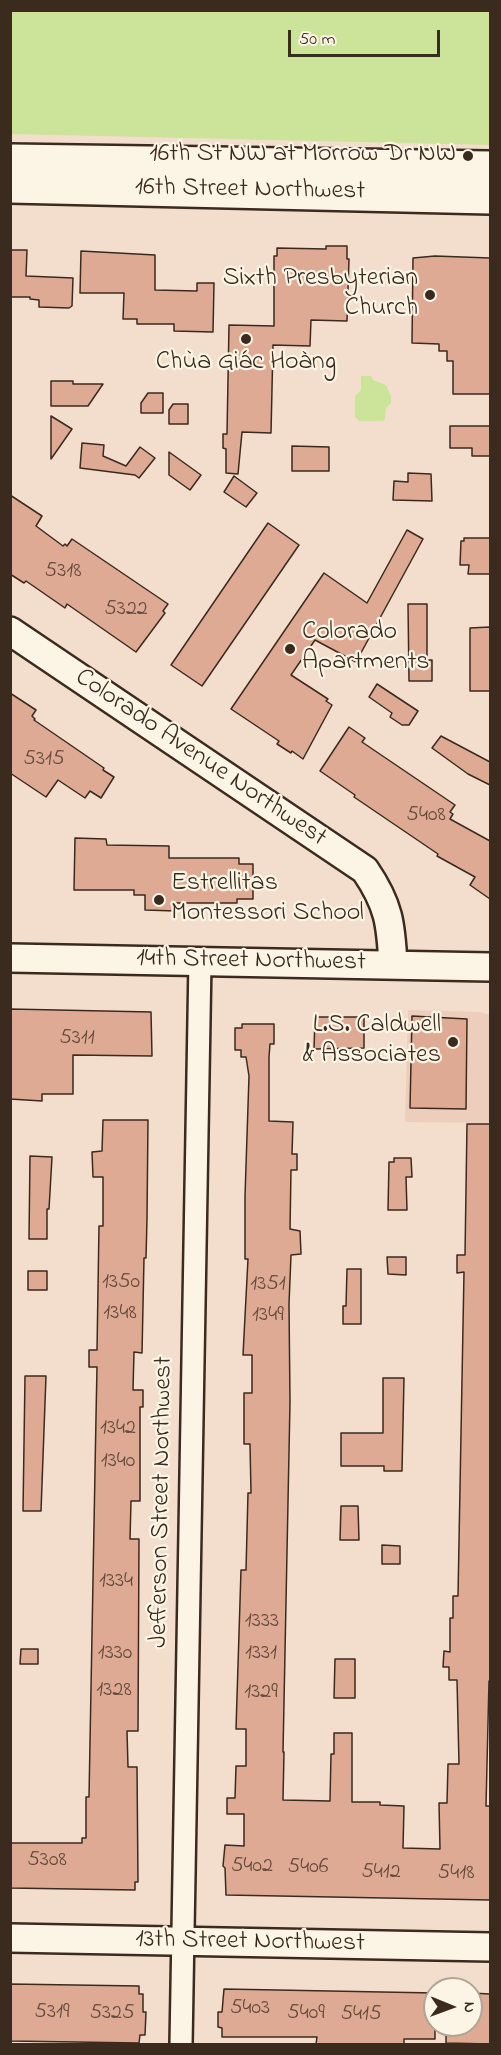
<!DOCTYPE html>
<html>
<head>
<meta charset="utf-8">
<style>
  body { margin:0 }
  #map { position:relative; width:501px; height:2055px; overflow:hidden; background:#f3decd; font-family:"Indie Flower",sans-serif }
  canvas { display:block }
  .frame { position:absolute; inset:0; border:12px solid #3b2a1e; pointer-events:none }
  .north { position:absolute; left:423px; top:1977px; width:60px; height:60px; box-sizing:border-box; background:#fcf5e5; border:2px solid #afa495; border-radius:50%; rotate:91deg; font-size:16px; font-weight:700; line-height:24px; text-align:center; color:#3b2a1e }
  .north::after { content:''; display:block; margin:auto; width:21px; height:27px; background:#3b2a1e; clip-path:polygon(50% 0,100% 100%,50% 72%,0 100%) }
  .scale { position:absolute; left:288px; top:30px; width:152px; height:27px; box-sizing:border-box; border:3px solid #3b2a1e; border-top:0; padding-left:8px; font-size:18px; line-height:21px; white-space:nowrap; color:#3b2a1e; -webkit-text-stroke:4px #fcf5e5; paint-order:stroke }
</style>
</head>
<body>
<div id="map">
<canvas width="501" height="2055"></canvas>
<div class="frame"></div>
<div class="north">N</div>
<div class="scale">50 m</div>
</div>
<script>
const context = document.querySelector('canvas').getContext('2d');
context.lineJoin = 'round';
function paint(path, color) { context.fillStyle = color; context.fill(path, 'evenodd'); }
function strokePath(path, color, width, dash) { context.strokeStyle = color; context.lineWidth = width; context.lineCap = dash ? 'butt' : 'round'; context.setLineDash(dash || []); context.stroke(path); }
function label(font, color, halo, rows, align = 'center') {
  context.font = font + ' "Indie Flower",sans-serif'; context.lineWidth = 4.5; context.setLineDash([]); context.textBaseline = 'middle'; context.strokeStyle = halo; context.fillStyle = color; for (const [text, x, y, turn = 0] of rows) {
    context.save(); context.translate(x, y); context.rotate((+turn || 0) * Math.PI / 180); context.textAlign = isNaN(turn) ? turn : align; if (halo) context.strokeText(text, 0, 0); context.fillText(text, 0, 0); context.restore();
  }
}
paint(new Path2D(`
  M 408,1010 L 480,1012 L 490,1015 L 490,1123 L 405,1122 Z`), '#edcebc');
paint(new Path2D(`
  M 11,10 L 490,11 L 490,145 L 11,134 Z
  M 361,376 L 371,376 L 373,380 L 386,385 L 391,396 L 391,403 L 386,408 L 385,419 L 383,421 L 359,421 L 355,417 L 355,396 L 361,390 Z`), '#cbe49a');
const building = new Path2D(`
  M 326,246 L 347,246 L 347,259 L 349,259 L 347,321 L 311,320 L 310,346 L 273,345 L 271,433 L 242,432 L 238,474 L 226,473 L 226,449 L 223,448 L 223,434 L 227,434 L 229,325 L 274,326 L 274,256 L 277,256 L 277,248 L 326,249 Z
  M 10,250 L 27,250 L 26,276 L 73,278 L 72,306 L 69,308 L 39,307 L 39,300 L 30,299 L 30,297 L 10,297 Z
  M 81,251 L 155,255 L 155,290 L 197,291 L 197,283 L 214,283 L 213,332 L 174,331 L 174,324 L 137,324 L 137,319 L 123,319 L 124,293 L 80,293 Z
  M 435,256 L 490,258 L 490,394 L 453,394 L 453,361 L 447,361 L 447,351 L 439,351 L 439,344 L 412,343 L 413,258 Z
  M 51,381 L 73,381 L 73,384 L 103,384 L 88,406 L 51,406 Z
  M 148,393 L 163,393 L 163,413 L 141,413 L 141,403 Z
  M 173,404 L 188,404 L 188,424 L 169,424 L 169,410 Z
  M 51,416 L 72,429 L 51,459 Z
  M 450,426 L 490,426 L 490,456 L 472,456 L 472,448 L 450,448 Z
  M 82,443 L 104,445 L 103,456 L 126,466 L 140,447 L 155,458 L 139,478 L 135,475 L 80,468 Z
  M 292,446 L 329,447 L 329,471 L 292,471 Z
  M 169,452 L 201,475 L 190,490 L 169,475 Z
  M 408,473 L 431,474 L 432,501 L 393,500 L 394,481 L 408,482 Z
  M 234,476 L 257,493 L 246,507 L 224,492 Z
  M 10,495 L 42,516 L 36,526 L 63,546 L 65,544 L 67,546 L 72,539 L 168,604 L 163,611 L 165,613 L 136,652 L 67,604 L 65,608 L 26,581 L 24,583 L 10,574 Z
  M 268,523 L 299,545 L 202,686 L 171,665 Z
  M 407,530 L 423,539 L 356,662 L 315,640 L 291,675 L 328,699 L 326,701 L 332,705 L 303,759 L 292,751 L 291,753 L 277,744 L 279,741 L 231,709 L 324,573 L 367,603 Z
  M 464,538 L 490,538 L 490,574 L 468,574 L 469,565 L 460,565 L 461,541 L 464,541 Z
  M 408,604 L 427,604 L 427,660 L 432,660 L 432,681 L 409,681 Z
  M 490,627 L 490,691 L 470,691 L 470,628 Z
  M 377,684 L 418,711 L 409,725 L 402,725 L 390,717 L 392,713 L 369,697 Z
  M 10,693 L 36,710 L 32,716 L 35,719 L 34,720 L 104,768 L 103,770 L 114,777 L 101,798 L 90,791 L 85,798 L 58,780 L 46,797 L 10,773 Z
  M 349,727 L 365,738 L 362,742 L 455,805 L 450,812 L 453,814 L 450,819 L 490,841 L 490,899 L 470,885 L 475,877 L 437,856 L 438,854 L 354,797 L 355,795 L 320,771 Z
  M 441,736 L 490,762 L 490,785 L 468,774 L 432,748 Z
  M 75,838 L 106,839 L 107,845 L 169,846 L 169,858 L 239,858 L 239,864 L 253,864 L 253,899 L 237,899 L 237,903 L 175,903 L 176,911 L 145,910 L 145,895 L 134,895 L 134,890 L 74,890 Z
  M 10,1009 L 151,1012 L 152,1056 L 73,1055 L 73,1094 L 42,1094 L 42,1101 L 10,1099 Z
  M 412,1016 L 467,1019 L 466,1109 L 410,1108 Z
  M 315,1017 L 364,1017 L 364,1048 L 314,1049 Z
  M 242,1024 L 274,1024 L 274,1044 L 270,1044 L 269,1057 L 269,1121 L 293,1122 L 292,1154 L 297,1154 L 297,1170 L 291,1170 L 290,1229 L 300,1231 L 301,1254 L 291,1255 L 289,1304 L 290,1402 L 283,1752 L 284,1752 L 283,1800 L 330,1801 L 331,1754 L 334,1754 L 334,1733 L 352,1733 L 352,1802 L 380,1802 L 380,1805 L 404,1806 L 403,1848 L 440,1849 L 439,1803 L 447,1803 L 448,1764 L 459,1764 L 457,1680 L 449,1680 L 449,1667 L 443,1667 L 444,1651 L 450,1652 L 450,1618 L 453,1618 L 453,1596 L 458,1596 L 464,1272 L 457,1273 L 457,1255 L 465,1255 L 467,1124 L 490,1124 L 490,1681 L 489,1681 L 486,1806 L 490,1806 L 490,1900 L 226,1895 L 225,1868 L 223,1866 L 225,1845 L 244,1846 L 244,1814 L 227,1814 L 227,1798 L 235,1798 L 236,1766 L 246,1766 L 246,1729 L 236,1729 L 241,1570 L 246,1570 L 248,1493 L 251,1493 L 250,1444 L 244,1444 L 244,1393 L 252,1393 L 252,1355 L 243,1355 L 248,1259 L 245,1259 L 245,1196 L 249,1076 L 246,1057 L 241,1057 L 241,1050 L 235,1050 L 235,1028 L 242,1028 Z
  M 103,1120 L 148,1120 L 147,1219 L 146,1258 L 144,1258 L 142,1353 L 134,1352 L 133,1390 L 143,1390 L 143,1407 L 140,1407 L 140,1501 L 131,1501 L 130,1539 L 139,1539 L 138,1731 L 127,1731 L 128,1767 L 137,1767 L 138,1882 L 135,1882 L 135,1890 L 10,1888 L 10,1843 L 82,1843 L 82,1838 L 86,1838 L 86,1797 L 89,1797 L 96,1417 L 97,1367 L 89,1367 L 89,1350 L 97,1350 L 99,1226 L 103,1226 L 103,1177 L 93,1177 L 92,1152 L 102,1151 Z
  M 30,1156 L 52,1157 L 49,1209 L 47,1209 L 47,1239 L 29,1239 Z
  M 394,1158 L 411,1158 L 412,1177 L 406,1177 L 407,1210 L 388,1210 L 389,1162 L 394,1162 Z
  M 387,1257 L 406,1257 L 406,1275 L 388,1274 Z
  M 347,1269 L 361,1269 L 361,1324 L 343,1324 L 343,1306 L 346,1306 Z
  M 28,1271 L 47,1271 L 47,1290 L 28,1290 Z
  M 25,1376 L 46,1376 L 41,1511 L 23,1511 Z
  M 383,1378 L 404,1378 L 402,1471 L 384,1471 L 384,1466 L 341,1466 L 341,1433 L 383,1433 Z
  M 341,1506 L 358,1506 L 359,1540 L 340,1540 Z
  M 382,1545 L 400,1546 L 400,1564 L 382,1564 Z
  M 21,1649 L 38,1649 L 38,1664 L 20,1664 Z
  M 335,1659 L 355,1659 L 355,1698 L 334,1698 Z
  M 10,1984 L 139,1986 L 139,1994 L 143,1994 L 143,2012 L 146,2012 L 145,2035 L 140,2035 L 139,2043 L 10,2041 Z
  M 224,1989 L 435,1993 L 435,2039 L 404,2039 L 404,2044 L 316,2044 L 317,2037 L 222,2037 L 222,2028 L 218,2027 L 218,2012 L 222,2012 Z
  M 471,1993 L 490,1994 L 490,2044 L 446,2043 L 446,2025 L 471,2025 Z`);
paint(building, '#dfaa94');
strokePath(building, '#3b2a1e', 1.5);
const minor = new Path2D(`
  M 181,2044 L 200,961`);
const tertiary = new Path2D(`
  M 10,631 L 365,870 C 389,905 391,924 393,965
  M 10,958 L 490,967
  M 10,1938 L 490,1947`);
const primary = new Path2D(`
  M 10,161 L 490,168
  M 10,186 L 490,197`);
strokePath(minor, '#3b2a1e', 26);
strokePath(tertiary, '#3b2a1e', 32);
strokePath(primary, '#3b2a1e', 38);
strokePath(minor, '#fcf5e5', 21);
strokePath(tertiary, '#fcf5e5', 27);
strokePath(primary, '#fcf5e5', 33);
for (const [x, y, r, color] of [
  [468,156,6,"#3b2a1e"],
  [430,295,6,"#3b2a1e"],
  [246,339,6,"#3b2a1e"],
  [290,649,6,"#3b2a1e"],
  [159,900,6,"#3b2a1e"],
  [453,1042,6,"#3b2a1e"]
]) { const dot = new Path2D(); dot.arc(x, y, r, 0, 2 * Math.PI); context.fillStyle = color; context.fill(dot); strokePath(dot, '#fcf5e5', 2); }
label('22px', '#644a3c', null, [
  ["5318",63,572],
  ["5322",126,610],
  ["5315",44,760],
  ["5408",426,816],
  ["5311",77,1039],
  ["1350",121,1283],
  ["1351",268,1285],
  ["1348",120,1314],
  ["1349",268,1316],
  ["1342",118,1429],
  ["1340",118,1462],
  ["1334",116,1582],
  ["1333",262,1622],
  ["1330",115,1654],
  ["1331",261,1654],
  ["1328",114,1691],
  ["1329",261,1693],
  ["5308",47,1861],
  ["5402",252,1867],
  ["5406",308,1868],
  ["5412",381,1873],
  ["5418",456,1874],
  ["5403",250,2009],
  ["5319",52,2013],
  ["5325",112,2014],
  ["5409",306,2014],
  ["5415",361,2015]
]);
label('26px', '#3b2a1e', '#fcf5e5', [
  ["16th St NW at Morrow Dr NW",456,156],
  ["Sixth Presbyterian",418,280],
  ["Church",418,310],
  ["Chùa Giác Hoàng",246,364,"center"],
  ["Colorado",302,634,"left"],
  ["Apartments",302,664,"left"],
  ["Estrellitas",171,885,"left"],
  ["Montessori School",171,915,"left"],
  ["L.S. Caldwell",441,1027],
  ["& Associates",441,1057]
], 'right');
label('26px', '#3b2a1e', '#fcf5e5', [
  ["16th Street Northwest",250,191,1],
  ["Colorado Avenue Northwest",200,759,34],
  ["14th Street Northwest",251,962,1],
  ["Jefferson Street Northwest",163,1502,-89],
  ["13th Street Northwest",250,1943,1]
]);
</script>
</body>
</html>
